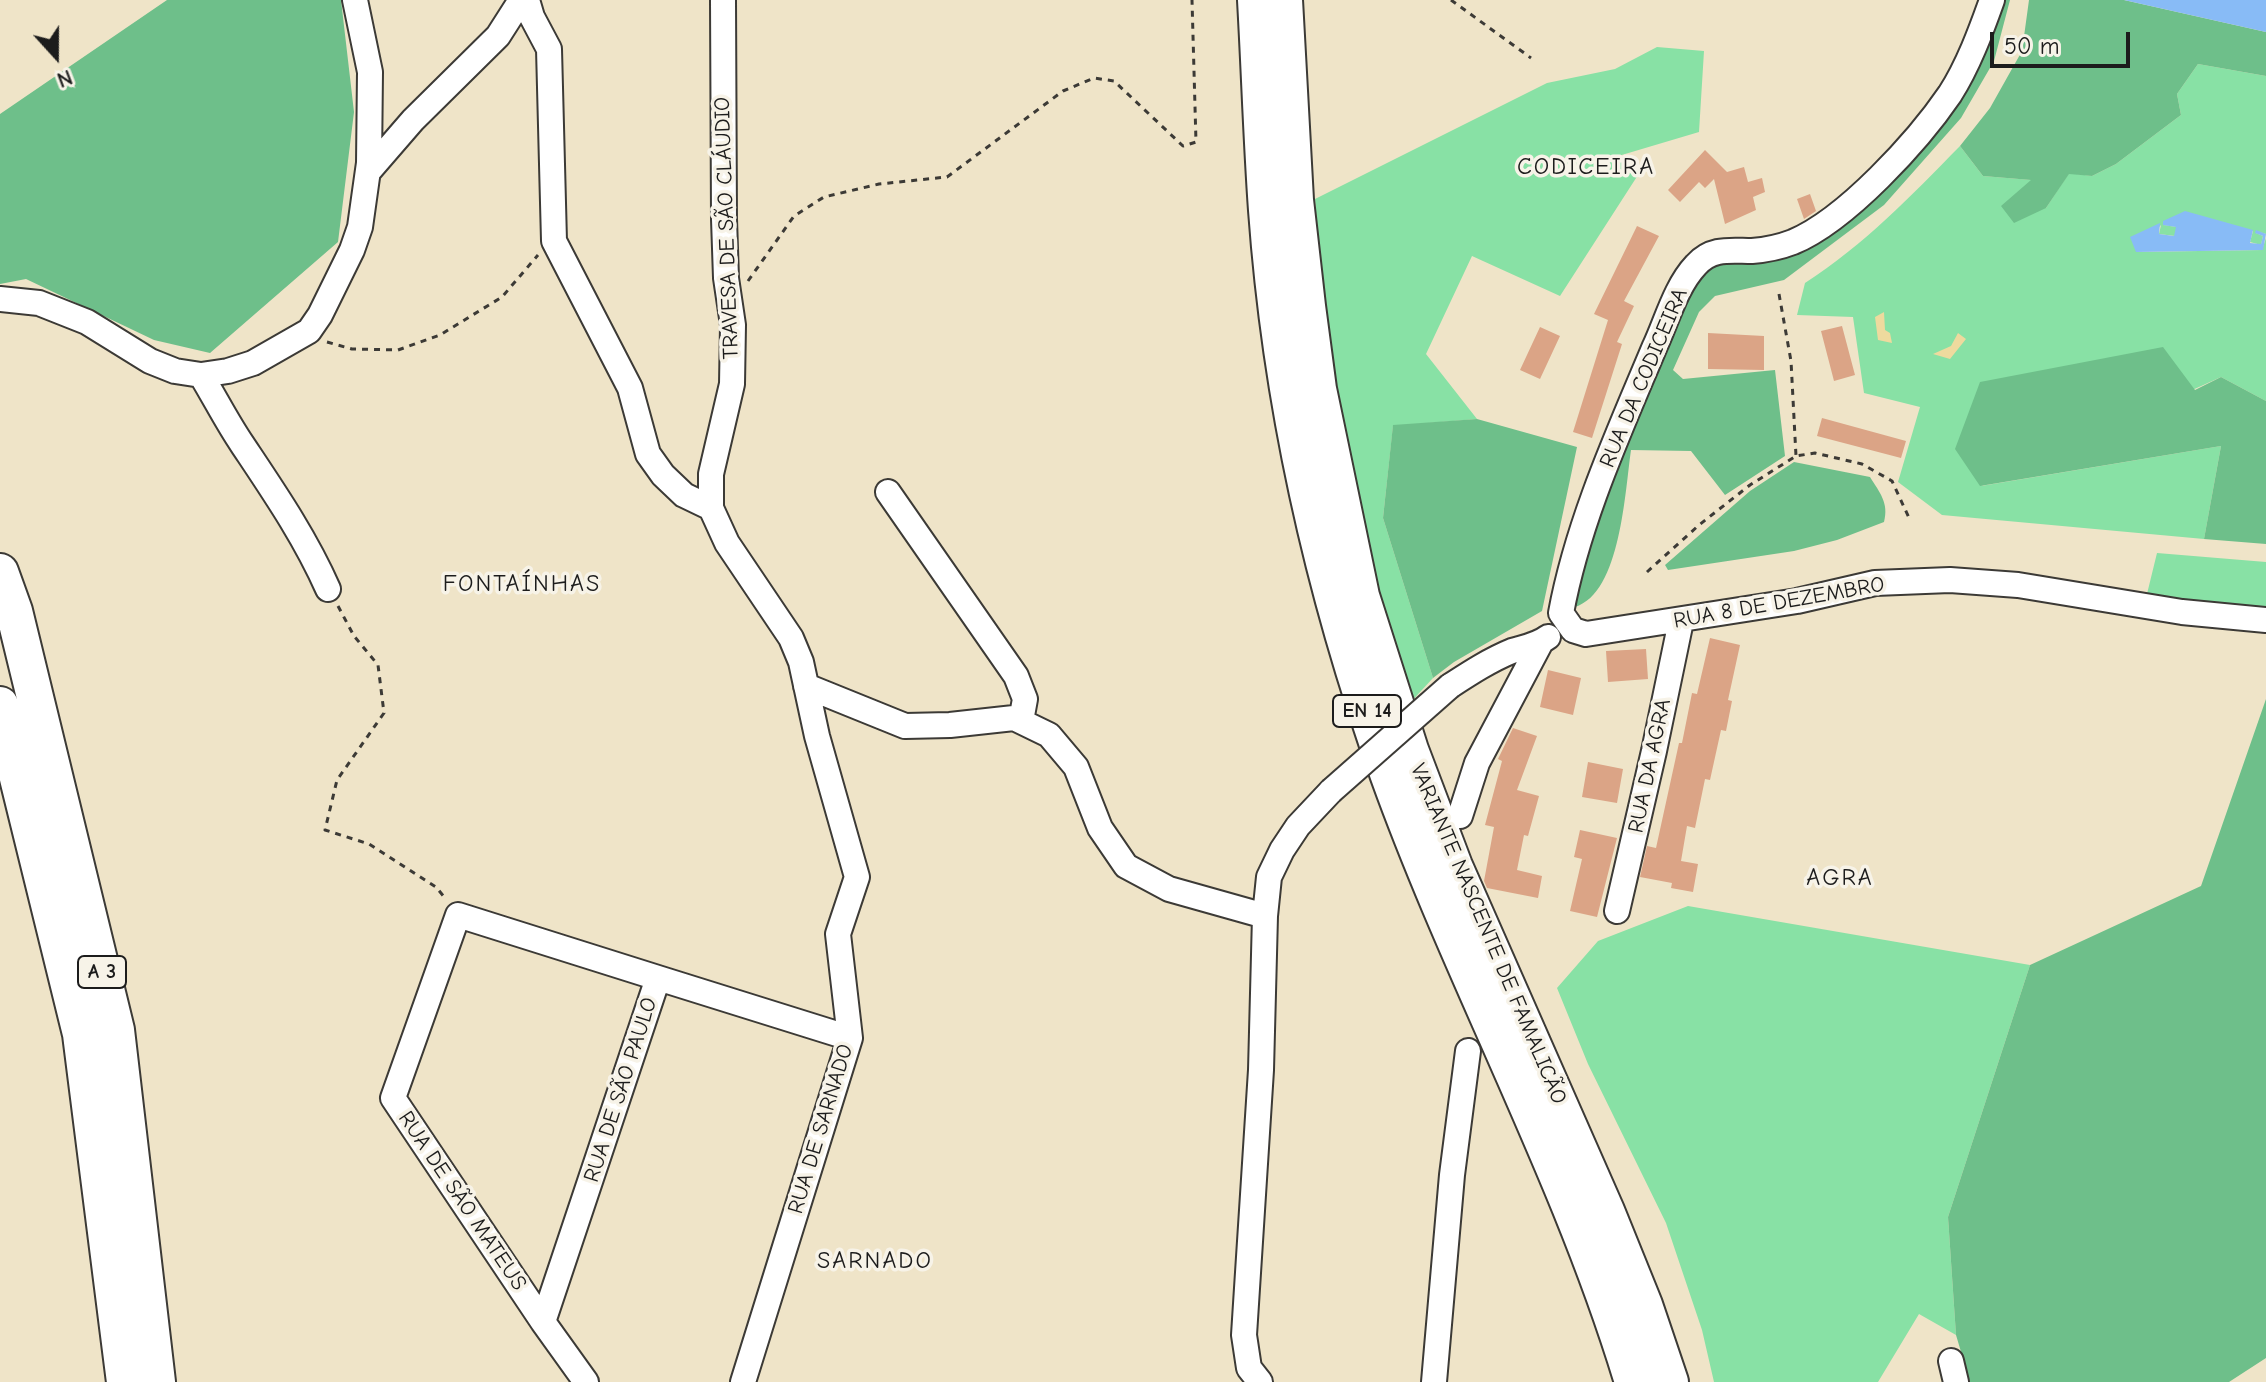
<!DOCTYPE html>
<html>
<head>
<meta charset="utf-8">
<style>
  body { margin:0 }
  #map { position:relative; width:2266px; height:1382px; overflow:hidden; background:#efe4c8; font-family:"Comic Neue",sans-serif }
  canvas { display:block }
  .north { position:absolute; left:16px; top:16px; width:80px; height:80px; -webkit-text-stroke:6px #f7f3e8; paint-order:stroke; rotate:159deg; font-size:22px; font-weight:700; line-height:32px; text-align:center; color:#1c1c1c }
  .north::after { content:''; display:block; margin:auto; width:28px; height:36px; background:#1c1c1c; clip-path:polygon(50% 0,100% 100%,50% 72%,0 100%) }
  .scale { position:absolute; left:1990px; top:32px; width:140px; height:36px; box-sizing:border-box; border:4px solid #1c1c1c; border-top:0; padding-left:10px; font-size:24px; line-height:28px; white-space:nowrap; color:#1c1c1c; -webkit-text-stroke:6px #f7f3e8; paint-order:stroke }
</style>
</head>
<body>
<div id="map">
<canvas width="2266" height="1382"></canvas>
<div class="north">N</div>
<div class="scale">50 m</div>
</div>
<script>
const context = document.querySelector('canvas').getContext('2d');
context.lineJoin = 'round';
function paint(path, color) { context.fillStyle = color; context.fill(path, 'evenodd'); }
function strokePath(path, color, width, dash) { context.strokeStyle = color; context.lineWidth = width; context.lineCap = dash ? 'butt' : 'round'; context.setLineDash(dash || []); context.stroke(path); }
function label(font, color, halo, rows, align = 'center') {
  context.font = font + ' "Comic Neue",sans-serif'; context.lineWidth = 7; context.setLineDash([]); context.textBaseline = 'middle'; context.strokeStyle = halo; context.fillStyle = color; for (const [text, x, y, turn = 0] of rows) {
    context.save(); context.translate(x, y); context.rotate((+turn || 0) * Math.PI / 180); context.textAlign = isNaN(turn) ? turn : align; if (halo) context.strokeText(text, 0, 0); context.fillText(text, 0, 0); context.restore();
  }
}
paint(new Path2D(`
  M 1657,47 L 1704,51 L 1699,132 L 1615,157 L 1638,175 L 1560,296 L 1472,256 L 1426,354 L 1477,419 L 1393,426 L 1383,518 L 1433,678 L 1408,705 C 1351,542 1327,370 1315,199 L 1547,83 L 1615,69 Z
  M 2198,64 L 2266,76 L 2266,234 L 2256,231 L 2256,233 L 2263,236 L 2261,245 L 2250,242 L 2253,231 L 2163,225 L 2177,227 L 2175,236 L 2159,234 L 2161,225 L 2136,252 L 2262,250 L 2266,238 L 2266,401 L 2221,377 L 1981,486 L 2221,446 L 2204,539 L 1942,515 L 1898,482 L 1920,407 L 1864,393 L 1853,317 L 1797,315 L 1805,283 C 1864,245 1911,196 1960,146 L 1983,176 L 2032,180 L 2046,208 L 2069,173 L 2092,176 L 2116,164 L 2181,115 L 2177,94 Z
  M 2157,553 L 2266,562 L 2266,611 L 2146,598 Z
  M 1688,906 L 2030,965 L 1948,1217 L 1956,1335 L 1919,1314 L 1878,1382 L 1714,1382 L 1702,1330 L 1666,1223 L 1588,1064 L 1557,988 L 1598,941 Z`), '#88e1a5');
paint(new Path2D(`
  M 167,0 L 341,0 L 354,112 L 338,242 L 210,353 L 154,340 L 26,279 L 0,284 L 0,114 Z
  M 2000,0 L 2010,0 L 1994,61 L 1961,118 L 1884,205 L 1784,280 L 1715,296 L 1699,312 L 1673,370 L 1683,379 L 1775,370 L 1785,456 L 1725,495 L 1691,451 L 1631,450 C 1625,490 1621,593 1575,607 L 1572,600 L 1616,472 L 1669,340 L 1695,287 L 1708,271 L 1725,260 L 1871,197 Z
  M 2029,0 L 2124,0 L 2266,32 L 2266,76 L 2198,64 L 2177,94 L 2181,115 L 2116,164 L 2092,176 L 2069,174 L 2046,208 L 2014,223 L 2001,206 L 2031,180 L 1983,176 L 1960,146 L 1990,108 L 2022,51 Z
  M 2163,347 L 2195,390 L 2221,377 L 2266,401 L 2266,544 L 2204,539 L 2221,446 L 1980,486 L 1955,449 L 1980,382 Z
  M 1477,419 L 1577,447 L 1542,611 L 1454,662 L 1433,678 L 1383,518 L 1393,425 Z
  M 1794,462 L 1870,477 C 1880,493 1889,503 1884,522 L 1837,540 L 1794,551 L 1668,570 L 1665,565 L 1750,491 Z
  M 2266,699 L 2266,1358 L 2229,1382 L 1970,1382 L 1956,1335 L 1948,1217 L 2030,965 L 2201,886 Z`), '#6ebf8a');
paint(new Path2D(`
  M 1884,312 L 1885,330 L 1890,333 L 1892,343 L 1878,340 L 1875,317 Z
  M 1958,333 L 1966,339 L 1950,359 L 1933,354 L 1951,346 Z`), '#eeda9e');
paint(new Path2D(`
  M 2124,0 L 2266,0 L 2266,32 Z
  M 2185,211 L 2253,230 L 2250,243 L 2261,244 L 2263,236 L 2255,233 L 2256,230 L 2266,234 L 2263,250 L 2136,252 L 2130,237 L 2160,223 L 2159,234 L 2174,236 L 2176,227 L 2163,225 L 2163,221 Z`), '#88bbf6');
paint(new Path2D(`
  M 1705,150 L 1727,172 L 1744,167 L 1748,182 L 1762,178 L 1765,192 L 1753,197 L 1756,210 L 1725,224 L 1714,179 L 1705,188 L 1699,182 L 1680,202 L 1668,190 Z
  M 1810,194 L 1816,211 L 1804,219 L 1797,199 Z
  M 1637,226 L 1659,236 L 1624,301 L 1634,306 L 1617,342 L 1622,344 L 1592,438 L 1573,432 L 1608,320 L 1594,314 Z
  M 1842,326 L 1855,375 L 1834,381 L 1821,331 Z
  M 1540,327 L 1560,336 L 1540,379 L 1520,370 Z
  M 1708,333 L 1764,336 L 1764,370 L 1708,369 Z
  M 1822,418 L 1906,441 L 1901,458 L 1817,436 Z
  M 1710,638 L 1740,645 L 1728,700 L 1732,701 L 1726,731 L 1721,730 L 1710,780 L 1705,779 L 1695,828 L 1687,826 L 1681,861 L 1698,864 L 1693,892 L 1671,888 L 1672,883 L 1640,877 L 1647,846 L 1656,848 L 1679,743 L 1682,743 L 1692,693 L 1697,694 Z
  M 1646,649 L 1648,679 L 1608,682 L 1606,651 Z
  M 1548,670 L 1581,678 L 1573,715 L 1540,707 Z
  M 1513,728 L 1537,736 L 1517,790 L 1539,796 L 1528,836 L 1524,835 L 1517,870 L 1542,876 L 1538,898 L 1487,888 L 1484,881 L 1494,827 L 1485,825 L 1502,761 L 1498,759 Z
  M 1588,762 L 1623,769 L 1617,803 L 1582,797 Z
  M 1580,830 L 1617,838 L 1597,917 L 1570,911 L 1582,859 L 1574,857 Z`), '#dba486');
const minor = new Path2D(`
  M 527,0 L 532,17 L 549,49 L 554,241 L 630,388 L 648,454 L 663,475 L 684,495 L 711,508
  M 723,0 L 724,219 L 726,278 L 733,325 L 732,384 L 711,474 L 711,508 L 727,543 L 791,638 L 801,662 L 817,736 L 857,877 L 838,934 L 850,1038 L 743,1382
  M 1992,0 C 1981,31 1968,66 1950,94 C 1918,141 1846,220 1793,242 C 1780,247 1765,250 1752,251 C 1731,251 1712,247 1696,265 C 1676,286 1667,320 1655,346 C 1619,432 1578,521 1561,613 L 1573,630 L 1586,634 L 1797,601 L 1875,583 L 1950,580 L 2018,585 L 2182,612 L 2266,620
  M 368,172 L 413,120 L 498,36 L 521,0
  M 0,299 L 39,303 L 87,322 L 150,361 L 175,371 L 201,375 L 228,371 L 253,363 L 309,331 L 320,315 L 352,250 L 360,227 L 369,163 L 370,72 L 355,0
  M 201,375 C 215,398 227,422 242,444 C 274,492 305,537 328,589
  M 888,492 L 1016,676 L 1025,699 L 1021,721
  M 806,686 L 905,726 L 950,725 L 1014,718 L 1049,735 L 1076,767 L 1100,828 L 1126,866 L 1169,889 L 1265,916
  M 1450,686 C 1470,673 1490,660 1512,651 C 1525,647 1538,645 1548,637
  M 1460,816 L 1477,763 L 1541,642
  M 1617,911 L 1654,751 L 1681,621
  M 543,1322 L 393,1098 L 458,915 L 658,978
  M 1951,1361 L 1956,1382
  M 586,1382 L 543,1322 L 658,978 L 850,1038
  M 1260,1382 L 1249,1368 L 1244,1335 L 1261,1070 L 1265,916 L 1269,877 L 1282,850 L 1298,826 L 1331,791
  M 1434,1382 L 1452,1175 L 1468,1051`);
const highway = new Path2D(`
  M 1256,0 C 1260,70 1262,140 1267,210 C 1281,403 1324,594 1389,776 C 1463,981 1570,1173 1633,1382
  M 1284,0 L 1295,200 L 1307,306 L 1318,389 L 1361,596 L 1410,750 L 1454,866 L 1606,1211 L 1644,1305 L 1670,1382
  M 0,572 L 14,611 L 116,1030 L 157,1382
  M 0,705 L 81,1034 L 125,1382`);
strokePath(minor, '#3c3a36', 28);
strokePath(highway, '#3c3a36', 40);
strokePath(new Path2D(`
  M 1451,0 L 1531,58
  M 748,281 L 794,216 L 824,197 L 879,184 L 947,177 L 1063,91 L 1094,78 L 1114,81 L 1183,146 L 1196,142 L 1192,0
  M 1779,294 L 1791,361 L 1796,456
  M 327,342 L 352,349 L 398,350 L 440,335 L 502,297 L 538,255
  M 1647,572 L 1699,525 L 1750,485 L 1796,456 L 1815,453 L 1862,464 L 1892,481 L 1910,520
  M 338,606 L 354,636 L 378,665 L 384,713 L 337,780 L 325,830 L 369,844 L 436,887 L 445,898`), '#3c3a36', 3, [6, 6]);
strokePath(minor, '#fff', 24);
strokePath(highway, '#fff', 36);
const minorBridge = new Path2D(`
  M 1331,791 L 1450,686`);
strokePath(minorBridge, '#3c3a36', 28, []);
strokePath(minorBridge, '#fff', 24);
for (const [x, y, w] of [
  [1367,711,68],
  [102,972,48]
]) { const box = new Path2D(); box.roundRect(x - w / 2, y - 16, w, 32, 6); context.fillStyle = '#f7f3e8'; context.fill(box); strokePath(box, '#1c1c1c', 2); }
label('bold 20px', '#1c1c1c', null, [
  ["EN 14",1367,711],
  ["A 3",102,972]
]);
label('22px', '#1c1c1c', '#f7f3e8', [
  ["TRAVESA DE SÃO CLÁUDIO",727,228,-92],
  ["RUA DA CODICEIRA",1644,378,-67],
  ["RUA 8 DE DEZEMBRO",1779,603,-10],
  ["RUA DA AGRA",1650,766,-78],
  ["VARIANTE NASCENTE DE FAMALICÃO",1488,934,67],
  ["RUA DE SÃO PAULO",621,1090,-72],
  ["RUA DE SARNADO",821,1129,-73],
  ["RUA DE SÃO MATEUS",462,1201,56]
]);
context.letterSpacing = '2px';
label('24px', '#1c1c1c', '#f7f3e8', [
  ["CODICEIRA",1586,167],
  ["FONTAÍNHAS",522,584],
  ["AGRA",1840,878],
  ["SARNADO",875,1261]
]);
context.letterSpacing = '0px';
</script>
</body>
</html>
